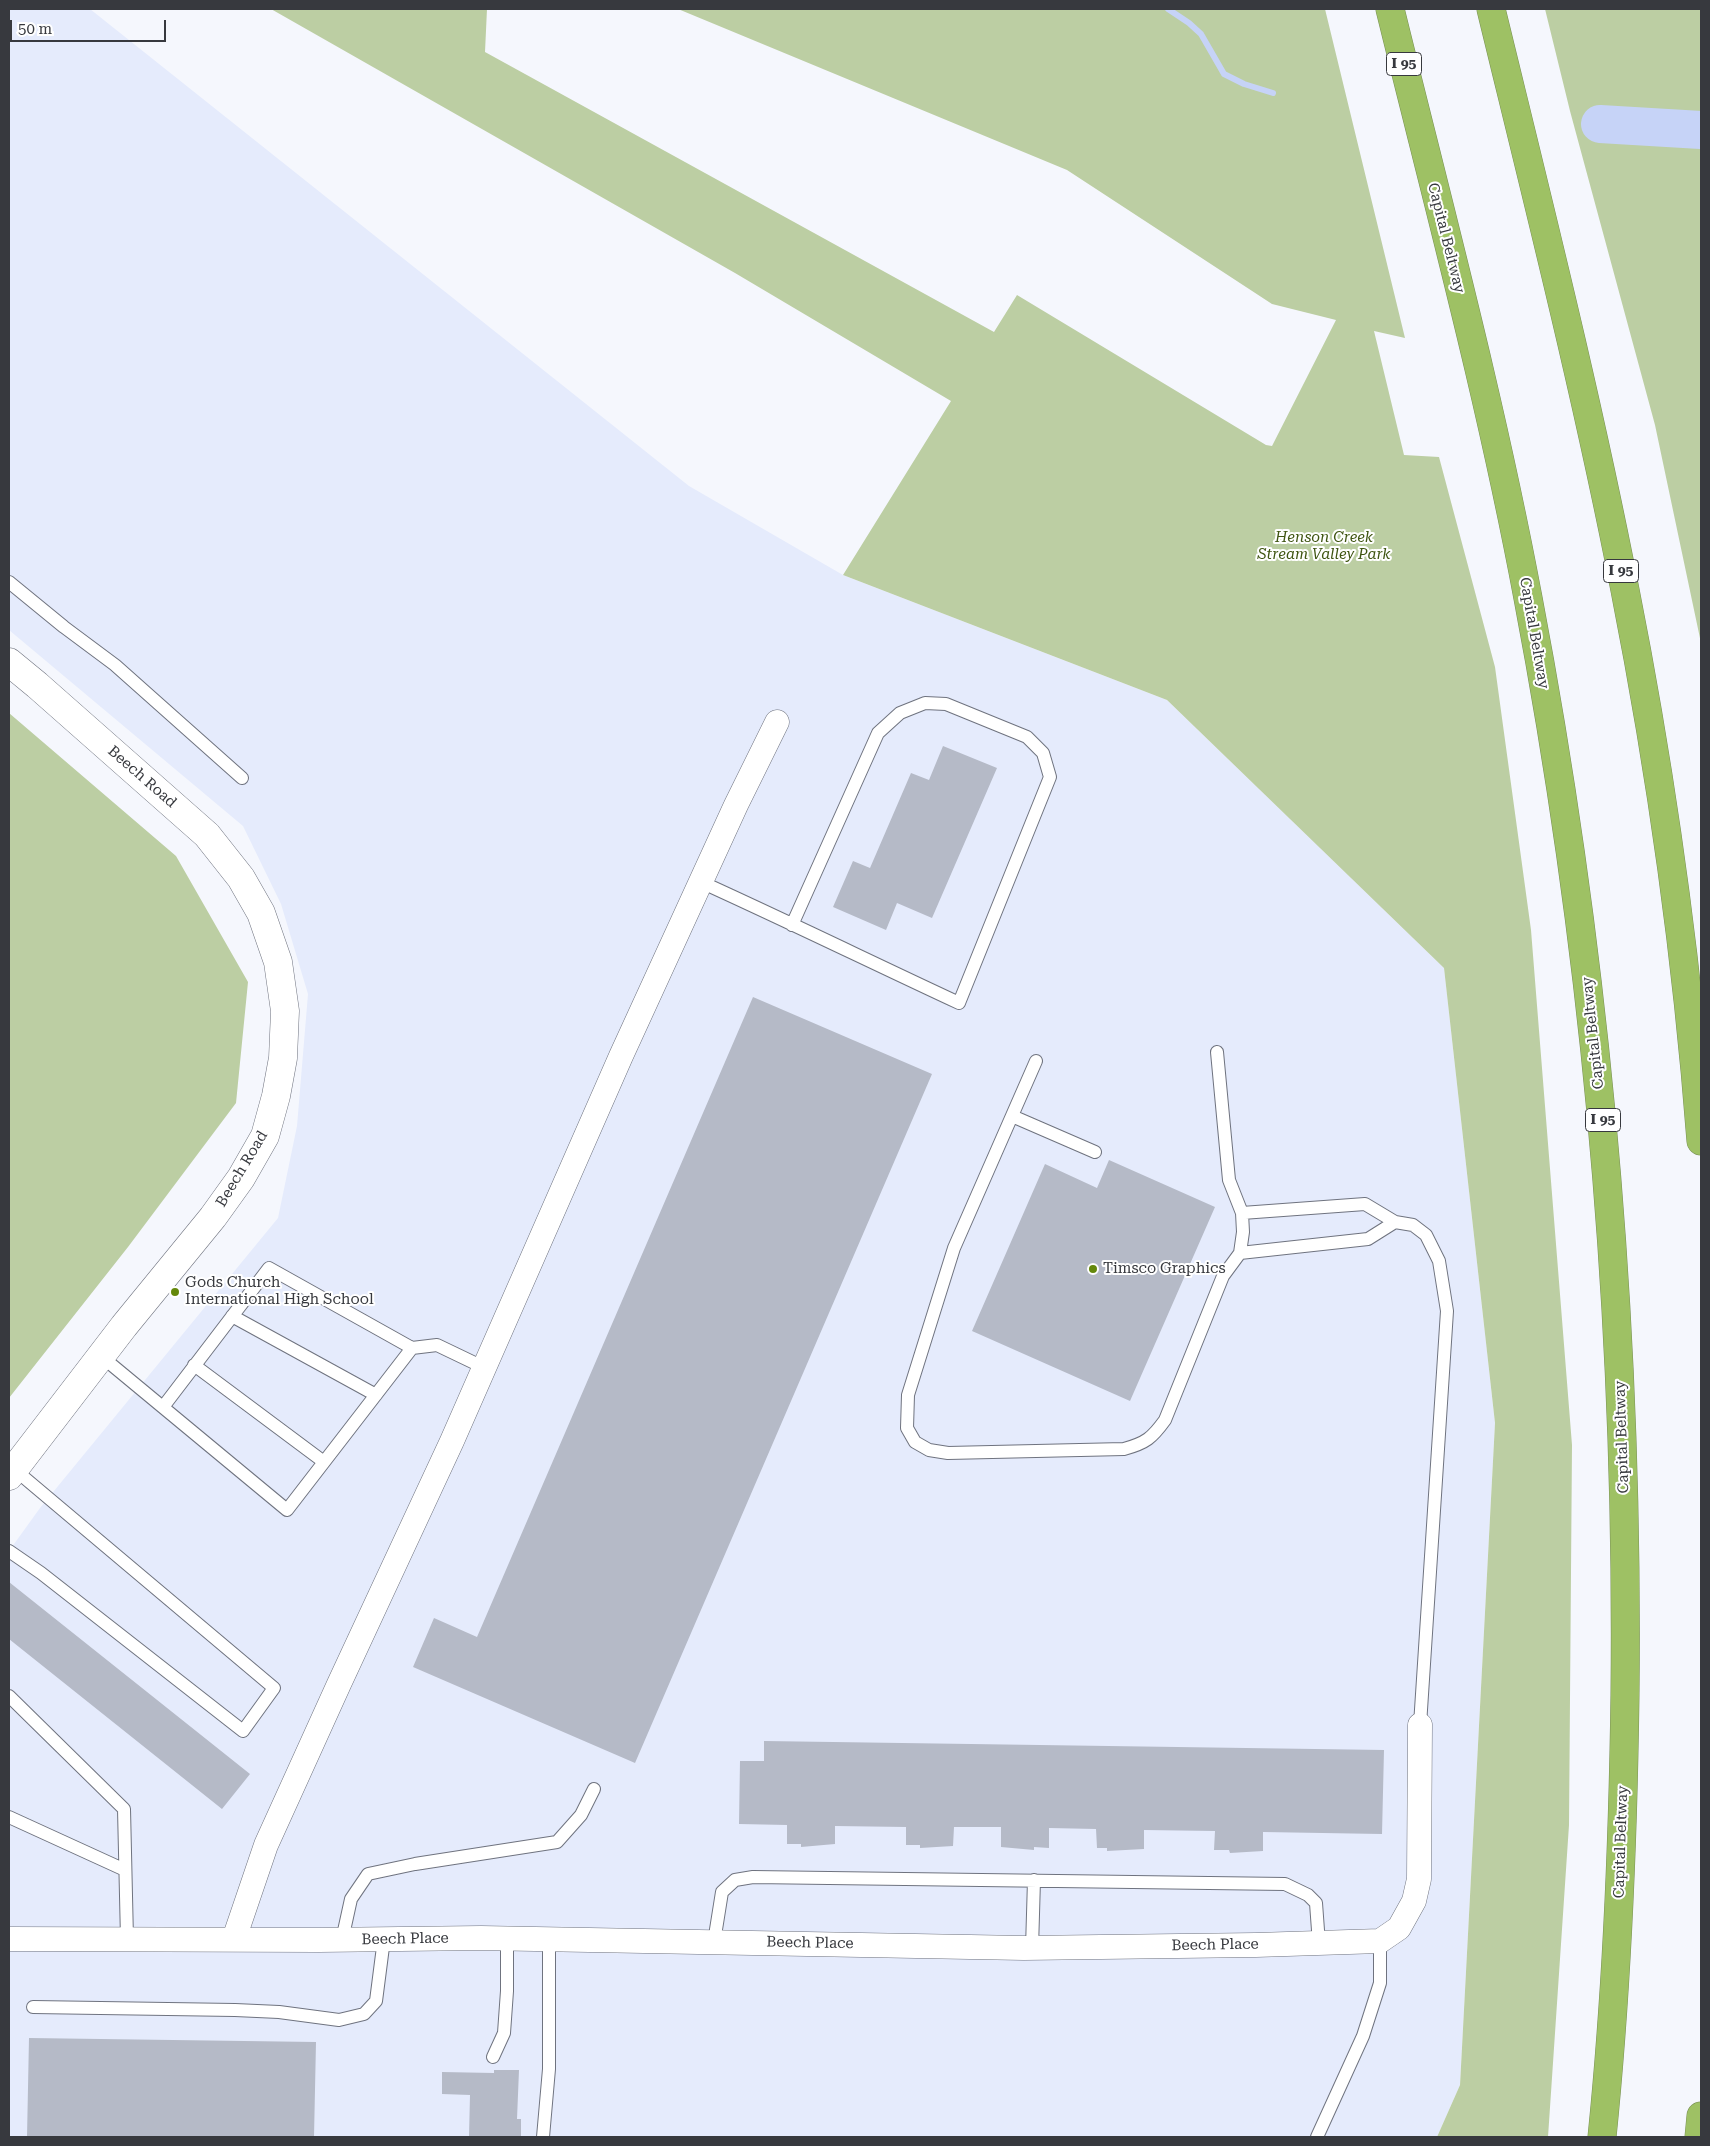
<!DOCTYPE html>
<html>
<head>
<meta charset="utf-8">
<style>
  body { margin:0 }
  #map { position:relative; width:1710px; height:2146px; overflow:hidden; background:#f5f7fd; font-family:"Roboto Serif",serif }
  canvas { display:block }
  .frame { position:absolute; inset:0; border:10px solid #37393e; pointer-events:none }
  .scale { position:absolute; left:10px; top:20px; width:156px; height:22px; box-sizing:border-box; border:2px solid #37393e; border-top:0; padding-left:6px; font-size:15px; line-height:18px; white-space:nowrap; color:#37393e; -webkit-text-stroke:4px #fff; paint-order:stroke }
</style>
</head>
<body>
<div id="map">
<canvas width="1710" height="2146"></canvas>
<div class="frame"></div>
<div class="scale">50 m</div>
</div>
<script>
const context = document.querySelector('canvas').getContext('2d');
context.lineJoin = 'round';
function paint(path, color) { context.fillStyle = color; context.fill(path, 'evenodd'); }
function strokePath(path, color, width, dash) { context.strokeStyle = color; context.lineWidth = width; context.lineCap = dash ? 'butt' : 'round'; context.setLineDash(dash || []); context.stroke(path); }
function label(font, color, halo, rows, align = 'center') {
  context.font = font + ' "Roboto Serif",serif'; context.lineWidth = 4; context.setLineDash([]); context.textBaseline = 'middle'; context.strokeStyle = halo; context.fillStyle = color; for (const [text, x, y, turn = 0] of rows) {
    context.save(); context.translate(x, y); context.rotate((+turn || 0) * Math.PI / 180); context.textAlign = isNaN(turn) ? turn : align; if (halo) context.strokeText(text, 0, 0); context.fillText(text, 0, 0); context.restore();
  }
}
paint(new Path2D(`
  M 9,9 L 90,9 L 689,486 L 843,575 L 1167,700 L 1444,968 L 1495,1423 L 1460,2085 L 1437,2137 L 9,2137 L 9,1551 L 40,1508 L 278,1218 L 297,1126 L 308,994 L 281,904 L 243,826 L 9,630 Z`), '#e5ebfc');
paint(new Path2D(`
  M 271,9 L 487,9 L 485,52 L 994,332 L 1017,295 L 1266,445 L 1272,446 L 1336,320 L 1272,304 L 1067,170 L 678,9 L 1325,9 L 1405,338 L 1374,331 L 1404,455 L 1439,457 L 1495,667 L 1531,930 L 1572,1445 L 1569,1825 L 1548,2137 L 1437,2137 L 1460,2085 L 1495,1423 L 1444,968 L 1167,700 L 843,575 L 951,401 L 735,273 Z
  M 1545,9 L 1701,9 L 1701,643 L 1655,425 L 1570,111 Z
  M 9,713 L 176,856 L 248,982 L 236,1103 L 128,1247 L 9,1398 Z`), '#bccea3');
strokePath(new Path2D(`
  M 1168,9 L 1189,23 L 1201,34 L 1224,74 L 1244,84 L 1273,93`), '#c6d3f7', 6);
strokePath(new Path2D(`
  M 1600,124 L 1701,130`), '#c6d3f7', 38);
paint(new Path2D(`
  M 943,746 L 997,768 L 932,918 L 897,903 L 886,930 L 833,907 L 853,861 L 870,868 L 911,773 L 929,780 Z
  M 753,997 L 932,1074 L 635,1763 L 413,1667 L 434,1618 L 477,1637 Z
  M 1109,1160 L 1215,1207 L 1130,1401 L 972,1331 L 1045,1164 L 1097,1188 Z
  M 9,1582 L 250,1774 L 222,1809 L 9,1639 Z
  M 764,1741 L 1384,1750 L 1382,1834 L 1263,1832 L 1263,1851 L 1230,1853 L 1229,1850 L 1214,1850 L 1215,1831 L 1144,1830 L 1144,1849 L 1107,1851 L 1107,1848 L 1097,1848 L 1096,1829 L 1049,1828 L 1049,1848 L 1034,1847 L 1034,1850 L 1001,1847 L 1001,1827 L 954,1827 L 953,1846 L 920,1848 L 920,1845 L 906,1845 L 906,1827 L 835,1826 L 835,1844 L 801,1847 L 801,1844 L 787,1844 L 787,1825 L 739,1824 L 740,1761 L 764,1761 Z
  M 29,2038 L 316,2042 L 314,2137 L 27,2137 Z
  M 494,2070 L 519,2070 L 517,2119 L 521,2119 L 521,2137 L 469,2137 L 470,2095 L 442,2094 L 442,2072 L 494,2073 Z`), '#b5bac7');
const lane = new Path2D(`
  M 9,582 L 64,627 L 115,665 L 242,778
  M 701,882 C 787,921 873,963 959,1003 L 1050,777 L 1043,753 L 1027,737 L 946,704 L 925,703 L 900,713 L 878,733 L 792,925
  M 1036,1061 L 954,1248 L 908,1395 L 907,1428 L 915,1442 L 929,1450 L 948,1453 L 1124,1449 C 1146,1443 1152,1438 1165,1420 L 1223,1276 L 1240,1253 L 1243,1232 L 1242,1213 L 1229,1180 L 1217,1052
  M 1012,1116 L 1095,1152
  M 1242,1213 L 1365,1204 L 1395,1222 L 1413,1225 L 1426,1235 L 1439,1261 L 1447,1311 L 1420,1725
  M 1240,1253 L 1368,1239 L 1395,1222
  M 232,1316 L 376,1395
  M 412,1348 L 437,1345 L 485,1368
  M 101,1356 L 287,1510 L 412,1348 L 269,1268 L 163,1407
  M 194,1365 L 324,1462
  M 9,1551 L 41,1573 L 243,1731 L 274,1688 L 14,1469
  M 9,1696 L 124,1809 L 127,1939
  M 9,1817 L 125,1870
  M 342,1940 L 351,1899 L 368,1874 L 415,1864 L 557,1842 L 581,1815 L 594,1789
  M 714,1942 L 722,1892 L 735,1880 L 753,1877 L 1285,1884 L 1308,1895 L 1316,1903 L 1319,1944
  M 1032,1948 L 1034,1880
  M 33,2007 L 235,2010 L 279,2012 L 339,2020 L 364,2014 L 376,2001 L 384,1939
  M 493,2057 L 504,2033 L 507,1991 L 507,1939
  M 543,2137 L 549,2069 L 549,1939
  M 1317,2137 L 1363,2036 L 1380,1983 L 1380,1941`);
const street = new Path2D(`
  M 9,1939 L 319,1940 L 481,1938 L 1024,1948 L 1256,1945 L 1380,1941 L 1399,1928 L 1414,1901 L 1419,1879 L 1420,1725
  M 234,1939 L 266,1845 L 339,1684 L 452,1441 L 621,1056 L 736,805 L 777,722`);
const secondary = new Path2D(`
  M 9,662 L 37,685 L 207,835 L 241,878 L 261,913 L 278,962 L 285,1011 L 283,1058 L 276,1096 L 265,1136 L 241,1178 L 213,1217 L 124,1326 L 9,1476`);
const highway = new Path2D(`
  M 1390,9 C 1438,204 1491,400 1528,598 C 1597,960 1629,1326 1625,1695 C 1623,1842 1617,1990 1602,2137
  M 1491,9 C 1538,202 1587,395 1625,590 C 1661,772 1687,957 1701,1141
  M 1699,2137 L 1701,2116`);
strokePath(lane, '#6f737f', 14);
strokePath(street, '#6f737f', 25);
strokePath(secondary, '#6f737f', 29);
strokePath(highway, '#7a9157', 29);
strokePath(lane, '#fff', 12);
strokePath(street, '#fff', 24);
strokePath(secondary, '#fff', 28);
strokePath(highway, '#9ec164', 28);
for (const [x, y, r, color] of [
  [1093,1269,5,"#64880b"],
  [175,1292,5,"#64880b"]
]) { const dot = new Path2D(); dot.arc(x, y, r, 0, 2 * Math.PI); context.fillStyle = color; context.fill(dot); strokePath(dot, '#fff', 2); }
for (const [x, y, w] of [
  [1404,64,35],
  [1621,571,35],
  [1603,1120,35]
]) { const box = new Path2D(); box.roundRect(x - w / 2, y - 11.5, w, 23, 4); context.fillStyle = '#fff'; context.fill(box); strokePath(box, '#37393e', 1); }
label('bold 14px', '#37393e', null, [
  ["I 95",1404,64],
  ["I 95",1621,571],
  ["I 95",1603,1120]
]);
label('15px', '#37393e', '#fff', [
  ["Capital Beltway",1446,238,76],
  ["Capital Beltway",1534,633,80],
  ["Beech Road",142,777,41],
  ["Capital Beltway",1593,1033,-96],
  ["Beech Road",242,1169,-59],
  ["Capital Beltway",1622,1437,-92],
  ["Capital Beltway",1621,1842,-88],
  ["Beech Place",405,1939,-1],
  ["Beech Place",810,1943,1],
  ["Beech Place",1215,1945,-1]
]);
label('italic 15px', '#3f5511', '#fff', [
  ["Henson Creek",1324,538],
  ["Stream Valley Park",1324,555]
]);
label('15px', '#37393e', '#fff', [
  ["Timsco Graphics",1103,1269],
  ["Gods Church",185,1283],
  ["International High School",185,1300]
], 'left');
</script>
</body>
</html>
